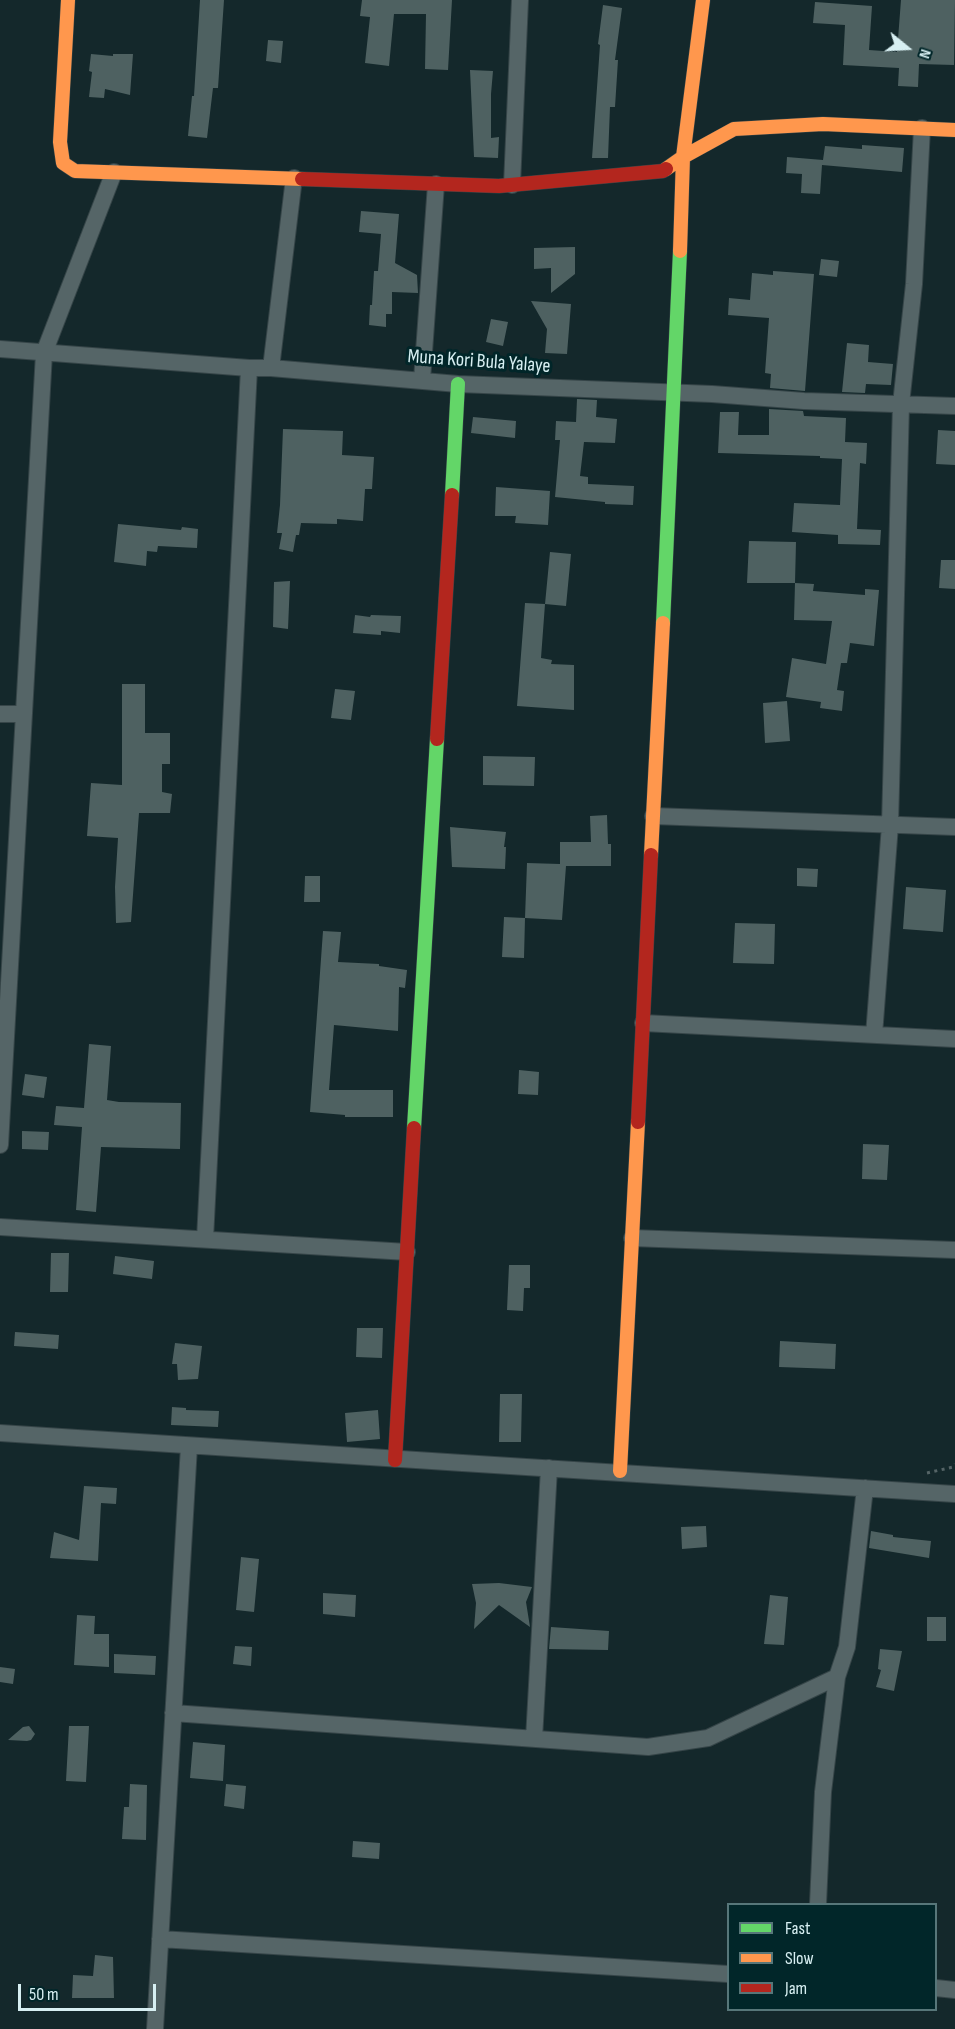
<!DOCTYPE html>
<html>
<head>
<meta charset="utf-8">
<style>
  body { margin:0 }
  #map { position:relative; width:955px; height:2029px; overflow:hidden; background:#14282b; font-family:"Sofia Sans Condensed",sans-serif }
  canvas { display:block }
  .legend { position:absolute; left:727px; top:1903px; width:210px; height:108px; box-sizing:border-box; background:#012629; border:2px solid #577679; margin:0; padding:8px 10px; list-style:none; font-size:18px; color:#d7eff2 }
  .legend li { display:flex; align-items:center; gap:12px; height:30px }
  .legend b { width:30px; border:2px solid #577679 }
  .north { position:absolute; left:877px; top:18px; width:60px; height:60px; -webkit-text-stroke:4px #012629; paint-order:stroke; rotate:108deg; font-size:16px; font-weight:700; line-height:24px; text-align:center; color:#d7eff2 }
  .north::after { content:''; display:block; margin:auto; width:21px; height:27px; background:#d7eff2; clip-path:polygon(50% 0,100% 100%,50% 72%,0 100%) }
  .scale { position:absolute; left:18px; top:1984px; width:138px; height:27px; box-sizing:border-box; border:3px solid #d7eff2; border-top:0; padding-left:8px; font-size:18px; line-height:21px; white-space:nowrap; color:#d7eff2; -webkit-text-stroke:4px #012629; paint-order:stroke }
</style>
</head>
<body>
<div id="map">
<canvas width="955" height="2029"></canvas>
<ul class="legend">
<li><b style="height:8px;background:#63d668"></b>Fast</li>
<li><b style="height:8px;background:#ff974d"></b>Slow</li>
<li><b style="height:8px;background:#b3261e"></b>Jam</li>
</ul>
<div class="north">N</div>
<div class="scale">50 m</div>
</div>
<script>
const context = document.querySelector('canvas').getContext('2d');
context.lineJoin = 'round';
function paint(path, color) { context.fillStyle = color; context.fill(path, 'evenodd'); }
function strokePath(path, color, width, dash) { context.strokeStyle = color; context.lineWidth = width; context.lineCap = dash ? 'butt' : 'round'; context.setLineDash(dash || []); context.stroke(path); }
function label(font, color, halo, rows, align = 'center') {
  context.font = font + ' "Sofia Sans Condensed",sans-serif'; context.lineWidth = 6; context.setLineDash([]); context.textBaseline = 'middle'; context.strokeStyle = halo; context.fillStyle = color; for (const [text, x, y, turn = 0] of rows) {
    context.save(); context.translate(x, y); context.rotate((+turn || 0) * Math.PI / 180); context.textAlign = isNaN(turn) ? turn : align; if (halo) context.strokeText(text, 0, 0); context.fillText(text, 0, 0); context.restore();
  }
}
paint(new Path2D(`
  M 200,0 L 224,0 L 218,88 L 213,88 L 207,138 L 188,136 L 192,96 L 194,96 Z
  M 362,0 L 452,0 L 448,70 L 425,69 L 426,14 L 394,14 L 389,66 L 365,63 L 370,17 L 360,16 Z
  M 901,0 L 955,0 L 954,65 L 919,64 L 918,87 L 898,86 L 899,68 L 843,65 L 845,25 L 813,23 L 815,2 L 872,6 L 869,50 L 897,52 Z
  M 603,5 L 622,8 L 615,60 L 618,60 L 615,107 L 610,107 L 608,158 L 592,158 L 600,45 L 598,44 Z
  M 268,40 L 283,41 L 281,63 L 266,61 Z
  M 91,54 L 113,56 L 113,54 L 133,54 L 130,95 L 105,89 L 104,98 L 89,97 L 92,72 L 89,71 Z
  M 470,70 L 493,71 L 491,94 L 491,138 L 499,137 L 498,158 L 474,157 Z
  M 862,145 L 904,148 L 902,172 L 822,165 L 820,194 L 801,193 L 802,174 L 786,173 L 787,157 L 823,160 L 825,146 L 862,149 Z
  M 361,211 L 399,214 L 395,263 L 417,275 L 418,293 L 392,292 L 392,314 L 386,314 L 386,327 L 369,325 L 370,305 L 372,305 L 374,271 L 378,271 L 381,234 L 359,232 Z
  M 575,247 L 575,274 L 551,293 L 551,268 L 534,269 L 534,248 Z
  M 821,259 L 839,261 L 837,277 L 819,275 Z
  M 773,271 L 814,274 L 805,391 L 770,388 L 771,374 L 765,373 L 769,318 L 728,315 L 729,298 L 750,300 L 752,273 L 773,275 Z
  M 531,301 L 571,304 L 567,354 L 545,353 L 547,329 Z
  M 491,319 L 508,322 L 503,346 L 486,342 Z
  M 847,343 L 869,345 L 868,362 L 893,364 L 891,385 L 866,384 L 865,393 L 842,392 Z
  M 577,399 L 597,400 L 596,417 L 617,419 L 615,443 L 584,442 L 580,476 L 588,477 L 588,484 L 634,486 L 633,505 L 605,504 L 605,502 L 555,497 L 560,440 L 555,440 L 556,421 L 576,422 Z
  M 769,409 L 803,411 L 804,416 L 846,418 L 845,442 L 867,443 L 866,464 L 860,463 L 857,529 L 881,530 L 880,545 L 838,544 L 838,535 L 792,532 L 794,503 L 840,505 L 842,459 L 820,458 L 820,456 L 718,453 L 720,412 L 739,412 L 738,435 L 769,435 Z
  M 473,417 L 516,421 L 515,438 L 471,433 Z
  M 283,429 L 343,431 L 342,455 L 374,457 L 372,489 L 365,489 L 363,521 L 337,519 L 337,524 L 301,523 L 299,535 L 296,535 L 293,552 L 279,549 L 282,533 L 277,533 L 280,505 Z
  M 938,430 L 955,431 L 955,465 L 936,464 Z
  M 496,487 L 550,491 L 548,525 L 515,523 L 516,516 L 495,516 Z
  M 118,524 L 181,530 L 182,527 L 198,529 L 197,548 L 158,546 L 157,552 L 147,551 L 146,566 L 114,562 Z
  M 749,541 L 796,542 L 795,583 L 747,583 Z
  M 550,552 L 571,554 L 566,606 L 545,604 Z
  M 941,560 L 955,560 L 955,589 L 939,588 Z
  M 290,581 L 288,629 L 273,627 L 274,582 Z
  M 795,583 L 814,584 L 813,591 L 865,595 L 865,589 L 879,590 L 874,646 L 850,643 L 847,663 L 841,663 L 837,690 L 844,691 L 842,711 L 820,708 L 821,702 L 786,697 L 792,658 L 826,664 L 832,621 L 794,620 Z
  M 525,603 L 545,604 L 541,658 L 552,660 L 551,664 L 574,665 L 574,710 L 517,706 Z
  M 355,615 L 370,617 L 371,615 L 401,616 L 400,633 L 381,631 L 381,635 L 353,633 Z
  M 122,684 L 145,684 L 145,733 L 170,733 L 170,764 L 162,764 L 162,792 L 172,794 L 170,813 L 139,813 L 131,922 L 116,923 L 115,887 L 118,838 L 87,836 L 91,783 L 122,785 Z
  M 335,689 L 355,691 L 351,720 L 331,718 Z
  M 787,701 L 790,741 L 765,743 L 763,703 Z
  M 483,756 L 535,757 L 534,786 L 483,785 Z
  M 607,815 L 608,844 L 611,844 L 611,866 L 566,866 L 562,920 L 525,918 L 527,863 L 560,864 L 560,842 L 591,842 L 590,816 Z
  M 450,827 L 506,832 L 504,847 L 506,847 L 505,869 L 452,867 Z
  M 797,868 L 818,869 L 817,887 L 797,886 Z
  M 305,876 L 320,876 L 320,902 L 304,902 Z
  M 906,887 L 946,890 L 943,932 L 903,929 Z
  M 504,917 L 525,918 L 524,958 L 502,957 Z
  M 735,923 L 775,924 L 774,964 L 733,963 Z
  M 323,931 L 341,932 L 338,962 L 379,964 L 379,966 L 407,970 L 405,988 L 399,987 L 398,1031 L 334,1025 L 329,1090 L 393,1090 L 393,1117 L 345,1117 L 345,1115 L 310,1112 Z
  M 89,1044 L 111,1046 L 107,1100 L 119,1102 L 181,1103 L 180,1149 L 101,1147 L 96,1212 L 76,1210 L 82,1127 L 54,1125 L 56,1106 L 84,1108 Z
  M 519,1070 L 539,1072 L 538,1095 L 518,1094 Z
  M 25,1074 L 47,1077 L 44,1098 L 22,1095 Z
  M 22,1131 L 49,1132 L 48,1150 L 22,1149 Z
  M 863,1144 L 889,1145 L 887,1180 L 862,1179 Z
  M 51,1253 L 69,1253 L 68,1292 L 50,1292 Z
  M 115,1256 L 154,1261 L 152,1279 L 113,1274 Z
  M 509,1265 L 530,1265 L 530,1288 L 524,1288 L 523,1311 L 507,1310 Z
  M 357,1328 L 383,1328 L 382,1358 L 356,1357 Z
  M 15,1332 L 59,1335 L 58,1349 L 14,1346 Z
  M 780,1341 L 836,1344 L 835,1369 L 779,1367 Z
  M 175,1343 L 202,1346 L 198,1379 L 178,1380 L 177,1364 L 172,1364 Z
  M 500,1394 L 522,1394 L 521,1442 L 499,1442 Z
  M 172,1407 L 186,1408 L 186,1410 L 219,1411 L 218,1427 L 171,1425 Z
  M 378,1410 L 380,1439 L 347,1442 L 345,1413 Z
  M 84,1486 L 117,1488 L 116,1504 L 101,1503 L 98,1561 L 50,1558 L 54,1532 L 79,1540 Z
  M 706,1526 L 707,1547 L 682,1549 L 681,1527 Z
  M 871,1531 L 893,1535 L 893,1537 L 931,1541 L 929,1558 L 869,1548 Z
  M 241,1557 L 259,1559 L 254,1612 L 236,1610 Z
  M 499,1583 L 532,1587 L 526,1602 L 530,1627 L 499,1605 L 474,1629 L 476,1603 L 472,1584 Z
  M 323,1593 L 356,1595 L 355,1617 L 323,1614 Z
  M 770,1595 L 788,1597 L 784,1645 L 764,1644 Z
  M 77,1615 L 95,1616 L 94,1634 L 109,1634 L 109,1667 L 74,1665 Z
  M 927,1617 L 946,1617 L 946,1641 L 927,1641 Z
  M 551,1627 L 609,1631 L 608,1650 L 549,1649 Z
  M 235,1646 L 252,1647 L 251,1666 L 233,1664 Z
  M 880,1649 L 902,1651 L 894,1691 L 876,1687 L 881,1670 L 878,1669 Z
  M 114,1654 L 156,1656 L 155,1675 L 114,1673 Z
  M 0,1667 L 15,1669 L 13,1684 L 0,1682 Z
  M 29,1726 L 35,1734 L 31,1740 L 27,1741 L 8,1740 L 23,1727 Z
  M 69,1726 L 89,1726 L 86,1782 L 66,1781 Z
  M 193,1742 L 225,1745 L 223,1781 L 190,1778 Z
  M 130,1784 L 147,1785 L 146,1840 L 122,1839 L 124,1807 L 129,1807 Z
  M 226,1784 L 246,1786 L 244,1809 L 224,1806 Z
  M 353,1841 L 380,1843 L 379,1859 L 352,1857 Z
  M 95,1955 L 113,1957 L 114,1998 L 72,1998 L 73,1975 L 93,1976 Z`), '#4e6161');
const street = new Path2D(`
  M 512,185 L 520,0
  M 0,349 L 249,368 L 271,368 L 458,384 L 712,394 L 804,401 L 955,406
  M 271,368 L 294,178
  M 422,380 L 436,184
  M 0,714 L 24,714
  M 653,816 L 955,827
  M 643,1023 L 955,1039
  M 874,1035 L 890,825 L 901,404 L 914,284 L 922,128
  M 0,1145 L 44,353 L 114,172
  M 0,1227 L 407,1252
  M 632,1238 L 955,1250
  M 205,1239 L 249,368
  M 0,1433 C 318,1455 637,1473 955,1494
  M 173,1713 L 648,1747 L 708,1738 L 837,1677
  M 534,1739 L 549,1468
  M 818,1904 L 823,1792 L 837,1677 L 847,1647 L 865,1488
  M 160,1939 L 728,1974
  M 936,1988 L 955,1990
  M 155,2029 L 189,1446`);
const fast = new Path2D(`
  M 452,495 L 458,384
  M 663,623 L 680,251
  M 414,1128 L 437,739`);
const slow = new Path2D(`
  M 68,0 L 60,142 L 63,163 L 75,171 L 302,179
  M 666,169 L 683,157 L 734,129 L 823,124 L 955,130
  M 680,251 L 683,157 L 703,0
  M 651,855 L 663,623
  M 620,1471 L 638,1122`);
const jam = new Path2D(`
  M 302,179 L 499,186 L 663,171 L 666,169
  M 437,739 L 452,495
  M 638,1122 L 651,855
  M 395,1460 L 414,1128`);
strokePath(street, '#364548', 18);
strokePath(fast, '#364548', 15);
strokePath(slow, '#364548', 15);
strokePath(jam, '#364548', 15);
strokePath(new Path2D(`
  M 927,1473 L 953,1467 L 955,1464`), '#556466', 3, [3, 4.5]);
strokePath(street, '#556567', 16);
strokePath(fast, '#63d668', 14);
strokePath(slow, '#ff974d', 14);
strokePath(jam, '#b3261e', 14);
label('20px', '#d7eff2', '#012629', [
  ["Muna Kori Bula Yalaye",479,362,4]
]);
</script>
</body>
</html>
